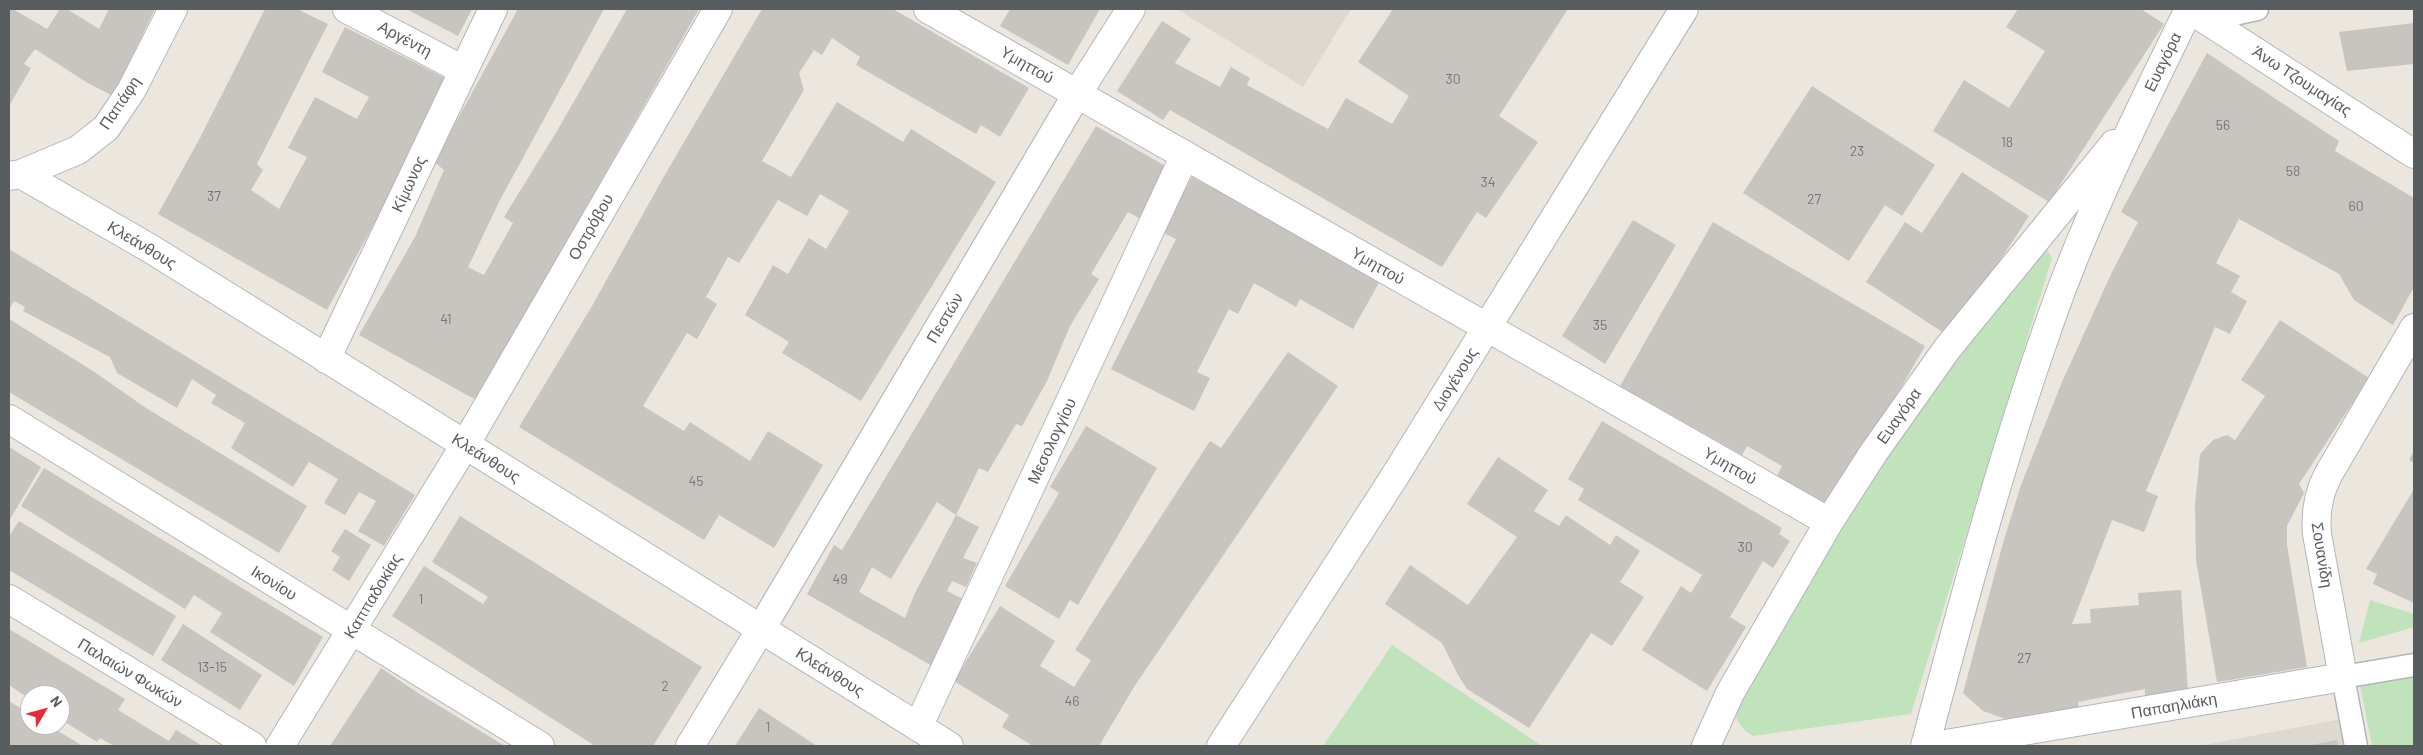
<!DOCTYPE html>
<html>
<head>
<meta charset="utf-8">
<style>
  body { margin:0 }
  #map { position:relative; width:2423px; height:755px; overflow:hidden; background:#ebe7df; font-family:Barlow,sans-serif }
  canvas { display:block }
  .frame { position:absolute; inset:0; border:10px solid #585d60; pointer-events:none }
  .north { position:absolute; left:20px; top:685px; width:50px; height:50px; box-sizing:border-box; background:#fff; border:1px solid #bcbebf; border-radius:50%; rotate:53deg; font-size:14px; font-weight:700; line-height:20px; text-align:center; color:#585d60 }
  .north::after { content:''; display:block; margin:auto; width:18px; height:22px; background:#e52b33; clip-path:polygon(50% 0,100% 100%,50% 72%,0 100%) }
</style>
</head>
<body>
<div id="map">
<canvas width="2423" height="755"></canvas>
<div class="frame"></div>
<div class="north">N</div>
</div>
<script>
const context = document.querySelector('canvas').getContext('2d');
context.lineJoin = 'round';
function paint(path, color) { context.fillStyle = color; context.fill(path, 'evenodd'); }
function strokePath(path, color, width, dash) { context.strokeStyle = color; context.lineWidth = width; context.lineCap = dash ? 'butt' : 'round'; context.setLineDash(dash || []); context.stroke(path); }
function label(font, color, halo, rows, align = 'center') {
  context.font = font + ' Barlow,sans-serif'; context.lineWidth = 5; context.setLineDash([]); context.textBaseline = 'middle'; context.strokeStyle = halo; context.fillStyle = color; for (const [text, x, y, turn = 0] of rows) {
    context.save(); context.translate(x, y); context.rotate((+turn || 0) * Math.PI / 180); context.textAlign = isNaN(turn) ? turn : align; if (halo) context.strokeText(text, 0, 0); context.fillText(text, 0, 0); context.restore();
  }
}
paint(new Path2D(`
  M 1177,9 L 1351,9 L 1303,87 Z
  M 2341,719 L 2347,746 L 2199,746 Z`), '#ddd9d0');
paint(new Path2D(`
  M 2041,247 L 2047,250 L 2052,258 L 1911,714 L 1753,736 C 1742,730 1736,721 1734,709 L 1906,417 Z
  M 2370,600 L 2414,614 L 2414,627 L 2359,643 Z
  M 1392,645 L 1542,746 L 1543,746 L 1323,746 Z
  M 2414,671 L 2414,746 L 2372,746 L 2359,680 Z`), '#c0e3bb');
paint(new Path2D(`
  M 9,9 L 13,9 L 47,29 L 60,9 L 67,9 L 99,29 L 109,9 L 155,9 L 113,96 L 86,82 L 35,49 L 24,64 L 31,68 L 9,106 Z
  M 265,9 L 297,9 L 328,24 L 257,164 L 263,170 L 251,190 L 279,209 L 307,157 L 288,148 L 315,97 L 357,119 L 369,97 L 322,72 L 345,27 L 447,79 L 387,200 L 327,310 L 158,214 L 201,136 Z
  M 406,9 L 472,9 L 458,36 Z
  M 518,9 L 604,9 L 501,198 L 468,267 L 484,275 L 513,223 L 504,217 L 557,131 L 627,9 L 699,9 L 476,400 L 359,335 L 415,237 L 444,170 L 434,162 Z
  M 762,9 L 893,9 L 1029,88 L 1000,137 L 981,125 L 976,134 L 856,65 L 860,57 L 832,38 L 822,55 L 814,50 L 799,73 L 804,90 L 762,161 L 791,177 L 837,102 L 903,142 L 911,129 L 996,182 L 861,401 L 782,353 L 789,342 L 745,315 L 773,265 L 788,274 L 809,238 L 826,249 L 849,211 L 820,194 L 807,216 L 778,200 L 739,263 L 728,257 L 706,297 L 717,304 L 697,339 L 687,333 L 643,406 L 684,431 L 690,422 L 750,461 L 768,431 L 823,465 L 774,548 L 719,515 L 704,540 L 519,427 L 592,306 L 663,178 Z
  M 1010,9 L 1100,9 L 1068,65 L 1000,26 Z
  M 1393,9 L 1568,9 L 1499,116 L 1538,142 L 1486,218 L 1477,212 L 1442,267 L 1170,110 L 1163,120 L 1117,91 L 1162,21 L 1191,39 L 1175,63 L 1220,87 L 1231,67 L 1250,78 L 1247,85 L 1328,129 L 1346,98 L 1392,124 L 1409,96 L 1358,62 Z
  M 2018,9 L 2141,9 L 2164,24 L 2049,202 L 1933,131 L 1964,80 L 2009,108 L 2045,51 L 2006,27 Z
  M 2414,23 L 2414,64 L 2347,71 L 2339,32 Z
  M 2207,53 L 2339,141 L 2335,151 L 2414,198 L 2414,287 L 2393,325 L 2354,300 L 2339,274 L 2239,219 L 2216,263 L 2240,276 L 2231,292 L 2247,301 L 2230,334 L 2215,327 L 2146,491 L 2158,496 L 2144,532 L 2112,520 L 2072,624 L 2091,623 L 2090,609 L 2139,605 L 2138,593 L 2181,590 L 2188,692 L 2145,698 L 2145,689 L 2078,702 L 2080,715 L 2017,723 L 1983,711 L 1963,693 L 2003,543 L 2021,485 L 2062,382 L 2112,272 L 2138,222 L 2121,212 Z
  M 1812,86 L 1935,165 L 1902,216 L 1885,205 L 1849,261 L 1743,193 Z
  M 1096,126 L 1167,167 L 1139,218 L 1128,212 L 1091,274 L 1099,279 L 1070,326 L 1047,381 L 1022,426 L 1016,424 L 988,472 L 979,468 L 956,515 L 979,527 L 963,558 L 977,563 L 966,587 L 952,581 L 947,591 L 969,602 L 932,666 L 807,594 L 834,545 L 842,550 ZM 937,502 L 956,515 L 914,595 L 905,618 L 859,592 L 872,567 L 891,579 Z
  M 1962,172 L 2029,216 L 1950,337 L 1866,282 L 1905,222 L 1922,233 Z
  M 1192,177 L 1274,220 L 1380,281 L 1353,329 L 1300,299 L 1296,307 L 1254,283 L 1238,314 L 1229,309 L 1197,372 L 1210,378 L 1194,411 L 1111,369 L 1176,239 L 1162,232 Z
  M 1633,220 L 1676,245 L 1605,364 L 1562,336 Z
  M 1713,222 L 1925,346 L 1832,507 L 1777,476 L 1782,466 L 1747,446 L 1742,455 L 1620,386 Z
  M 9,249 L 415,495 L 384,546 L 358,531 L 376,501 L 359,492 L 345,515 L 324,503 L 338,479 L 309,462 L 293,487 L 231,448 L 245,423 L 211,403 L 216,395 L 192,379 L 177,408 L 117,373 L 110,357 L 23,311 L 25,307 L 14,301 L 9,310 Z
  M 9,319 L 93,371 L 146,408 L 307,506 L 279,553 L 9,392 Z
  M 2280,320 L 2369,378 L 2299,484 L 2304,493 L 2287,526 L 2287,545 L 2307,667 L 2217,682 L 2196,560 L 2195,505 L 2200,454 L 2213,440 L 2227,435 L 2235,440 L 2265,396 L 2241,380 Z
  M 1288,352 L 1338,386 L 1134,687 L 1099,746 L 1033,746 L 1002,727 L 1009,715 L 954,681 L 1000,606 L 1055,641 L 1040,666 L 1074,687 L 1091,660 L 1075,650 L 1099,612 L 1210,441 L 1221,448 Z
  M 1602,421 L 1782,528 L 1779,534 L 1790,541 L 1773,568 L 1763,561 L 1730,617 L 1746,627 L 1707,691 L 1642,650 L 1681,586 L 1691,593 L 1702,575 L 1578,500 L 1584,489 L 1568,479 Z
  M 1086,426 L 1157,468 L 1078,605 L 1070,600 L 1059,619 L 1005,586 L 1059,493 L 1050,487 Z
  M 9,447 L 41,467 L 9,521 Z
  M 2414,451 L 2414,463 L 2409,460 Z
  M 1498,457 L 1548,490 L 1534,511 L 1559,526 L 1566,515 L 1610,545 L 1616,535 L 1640,551 L 1620,582 L 1644,597 L 1612,646 L 1591,633 L 1529,728 L 1467,689 L 1458,675 L 1442,643 L 1385,604 L 1410,565 L 1468,605 L 1517,537 L 1467,504 Z
  M 44,468 L 323,637 L 294,686 L 210,632 L 222,613 L 194,595 L 185,609 L 21,506 Z
  M 2414,489 L 2414,603 L 2373,584 L 2377,574 L 2366,569 Z
  M 460,516 L 702,667 L 653,746 L 595,746 L 392,616 L 424,566 L 483,604 L 488,597 L 432,562 Z
  M 19,521 L 176,616 L 153,656 L 9,570 L 9,536 Z
  M 345,529 L 371,545 L 349,581 L 332,570 L 340,557 L 331,551 Z
  M 183,624 L 262,675 L 240,710 L 161,660 Z
  M 9,629 L 125,699 L 118,710 L 169,741 L 176,730 L 203,746 L 114,746 L 100,738 L 97,742 L 60,719 L 60,695 L 30,695 L 30,699 L 9,685 Z
  M 381,668 L 418,693 L 505,746 L 330,746 Z
  M 9,701 L 30,714 L 30,725 L 48,725 L 83,746 L 9,746 Z
  M 759,708 L 817,746 L 735,746 Z
  M 2337,740 L 2338,746 L 2311,746 L 2311,745 Z`), '#c8c4bf');
const pedestrian = new Path2D(`
  M 2207,20 L 2257,9
  M 2356,746 L 2343,677 L 2414,665`);
const minor = new Path2D(`
  M 347,9 L 463,70
  M 928,9 L 1829,522
  M 2189,9 L 2414,154
  M 326,359 L 493,9
  M 9,419 L 540,746
  M 9,599 L 252,746
  M 761,629 L 1077,94 L 1131,9
  M 918,727 L 1185,155
  M 280,746 L 465,445 L 718,9
  M 1706,746 L 1730,693 L 1829,522 L 1874,452 L 1947,349 L 2114,144
  M 1925,746 C 1962,607 1999,466 2047,330 C 2085,219 2138,114 2189,9
  M 1934,746 L 2343,677 L 2317,534 C 2315,512 2318,494 2328,475 L 2414,328`);
const tertiary = new Path2D(`
  M 690,746 L 761,629
  M 1221,746 L 1393,479 L 1684,9`);
const secondary = new Path2D(`
  M 21,174 L 151,249 L 949,746
  M 9,176 L 21,174 L 78,150 L 106,128 L 131,91 L 173,9`);
strokePath(pedestrian, '#b2b6ba', 25);
strokePath(minor, '#b2b6ba', 30);
strokePath(tertiary, '#b2b6ba', 30);
strokePath(secondary, '#b1b6ba', 30);
strokePath(pedestrian, '#fff', 22);
strokePath(minor, '#fff', 28);
strokePath(tertiary, '#fff', 28);
strokePath(secondary, '#fff', 28);
label('14px', '#747778', null, [
  ["30",1453,79],
  ["56",2223,125],
  ["18",2007,142],
  ["23",1857,151],
  ["58",2293,171],
  ["34",1488,182],
  ["37",214,196],
  ["27",1814,199],
  ["60",2356,206],
  ["41",446,319],
  ["35",1600,325],
  ["45",696,481],
  ["30",1745,547],
  ["49",840,579],
  ["1",421,599],
  ["27",2024,658],
  ["13-15",212,667],
  ["2",665,686],
  ["46",1072,701],
  ["1",768,727]
]);
label('16px', '#585d60', '#fff', [
  ["Αργέντη",405,39,28],
  ["Ευαγόρα",2163,62,-64],
  ["Υμηττού",1027,65,30],
  ["Άνω Τζουμαγίας",2302,81,33],
  ["Παπάφη",120,103,-56],
  ["Κίμωνος",409,184,-65],
  ["Οστρόβου",591,227,-60],
  ["Κλεάνθους",142,245,31],
  ["Υμηττού",1378,266,30],
  ["Πεστών",945,318,-59],
  ["Διογένους",1455,379,-58],
  ["Ευαγόρα",1899,416,-55],
  ["Μεσολογγίου",1052,441,-65],
  ["Κλεάνθους",486,458,32],
  ["Υμηττού",1730,466,30],
  ["Σουανίδη",2322,555,81],
  ["Ικονίου",274,583,32],
  ["Καππαδοκίας",373,596,-59],
  ["Κλεάνθους",830,672,32],
  ["Παλαιών Φωκών",130,673,31],
  ["Παπαηλιάκη",2174,706,-10]
]);
</script>
</body>
</html>
